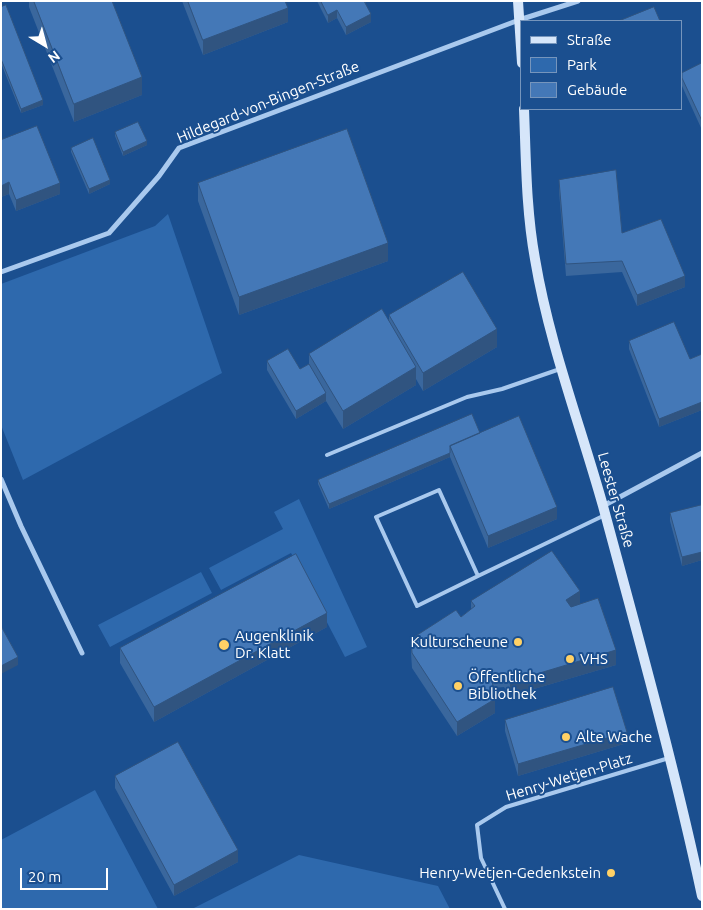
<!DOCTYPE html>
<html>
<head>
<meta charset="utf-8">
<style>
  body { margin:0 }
  #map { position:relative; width:703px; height:910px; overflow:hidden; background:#1b4f8f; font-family:Ubuntu,sans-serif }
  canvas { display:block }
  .frame { position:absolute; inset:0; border:2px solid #fff; pointer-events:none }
  .legend { position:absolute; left:520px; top:20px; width:162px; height:90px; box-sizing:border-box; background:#1b4f8f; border:1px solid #7695bc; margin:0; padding:6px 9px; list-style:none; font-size:15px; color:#fff }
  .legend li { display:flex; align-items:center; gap:10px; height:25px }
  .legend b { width:25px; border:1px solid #7695bc }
  .north { position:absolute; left:20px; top:20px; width:50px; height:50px; -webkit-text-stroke:4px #1b4f8f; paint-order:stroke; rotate:143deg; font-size:14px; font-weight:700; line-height:20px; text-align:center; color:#fff }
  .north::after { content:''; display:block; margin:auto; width:18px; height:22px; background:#fff; clip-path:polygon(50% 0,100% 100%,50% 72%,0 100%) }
  .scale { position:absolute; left:20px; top:868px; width:88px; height:22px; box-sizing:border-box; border:2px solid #fff; border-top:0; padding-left:6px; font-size:15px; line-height:18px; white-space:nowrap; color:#fff; -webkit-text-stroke:4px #1b4f8f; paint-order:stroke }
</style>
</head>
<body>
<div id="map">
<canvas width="703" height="910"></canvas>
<div class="frame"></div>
<ul class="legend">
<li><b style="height:6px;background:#d6e6fa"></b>Straße</li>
<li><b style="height:14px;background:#2e69ad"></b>Park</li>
<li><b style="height:14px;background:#4478b7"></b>Gebäude</li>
</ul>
<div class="north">N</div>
<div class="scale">20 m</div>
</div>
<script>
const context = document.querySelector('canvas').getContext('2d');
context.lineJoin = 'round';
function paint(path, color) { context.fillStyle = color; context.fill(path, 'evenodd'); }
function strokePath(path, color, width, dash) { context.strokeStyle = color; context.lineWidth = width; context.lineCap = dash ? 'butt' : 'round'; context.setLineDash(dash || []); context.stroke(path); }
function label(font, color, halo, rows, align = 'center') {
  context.font = font + ' Ubuntu,sans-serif'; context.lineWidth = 4; context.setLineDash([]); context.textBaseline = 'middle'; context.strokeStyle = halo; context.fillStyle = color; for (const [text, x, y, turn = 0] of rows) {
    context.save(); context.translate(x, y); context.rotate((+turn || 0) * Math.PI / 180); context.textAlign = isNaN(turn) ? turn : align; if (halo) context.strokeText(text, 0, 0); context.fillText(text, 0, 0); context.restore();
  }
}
paint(new Path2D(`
  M 168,214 L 222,373 L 23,480 L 1,425 L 1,284 L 155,226 Z
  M 299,499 L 367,647 L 345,657 L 291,553 L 221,590 L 209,568 L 283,529 L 274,512 Z
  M 201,572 L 212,593 L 110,647 L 98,625 Z
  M 95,790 L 158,909 L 1,909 L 1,840 Z
  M 299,855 L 438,886 L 450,909 L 192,909 Z`), '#2e69ad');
strokePath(new Path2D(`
  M 327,455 L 467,397 L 502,389 L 560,369
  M 478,576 L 417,606 L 376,517 L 439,490 L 478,576 L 605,515
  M 505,909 L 481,858 L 477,825 L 506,807 L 669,758`), '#a9c9ee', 4);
strokePath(new Path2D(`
  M 1,272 L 109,233 L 159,176 L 179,148 L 519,20 L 578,1
  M 1,479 L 21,526 L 82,653
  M 603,506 L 702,453`), '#a9c9ee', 5);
strokePath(new Path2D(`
  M 518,1 L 522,63
  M 524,109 C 526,158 526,210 535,259 C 549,343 580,424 603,506 C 638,636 674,765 702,896`), '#d6e6fa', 10);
paint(new Path2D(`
  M 29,1 L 112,1 L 142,95 L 74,122 L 29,7 Z
  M 182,1 L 285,1 L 288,22 L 203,55 Z
  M 317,1 L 365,1 L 371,22 L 346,35 L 337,18 L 328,23 Z
  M 1,7 L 43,105 L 21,113 L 1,63 Z
  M 702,63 L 702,130 L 682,86 L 682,73 Z
  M 115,132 L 147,145 L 123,156 L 115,136 Z
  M 1,140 L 60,194 L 16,211 L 9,194 L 1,197 Z
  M 71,148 L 110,184 L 89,194 L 71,152 Z
  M 559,180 L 622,233 L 685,287 L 637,306 L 622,272 L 566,276 L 559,191 Z
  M 198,183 L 388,261 L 239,315 L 198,201 Z
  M 389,315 L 497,347 L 423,391 L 416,379 L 416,385 L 343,429 L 326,401 L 296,419 L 267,370 L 267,361 L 300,369 L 309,364 L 309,354 L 389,321 Z
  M 629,341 L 690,359 L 702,354 L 702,410 L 659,427 L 629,349 Z
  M 480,433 L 557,519 L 488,548 L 450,457 L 329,509 L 318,484 L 318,480 Z
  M 702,505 L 702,560 L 682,566 L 670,521 L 670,513 Z
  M 471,601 L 580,604 L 616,665 L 510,696 L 504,687 L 493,688 L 495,713 L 457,736 L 412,668 L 411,653 L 411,639 L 461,617 L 471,609 Z
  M 327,627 L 154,722 L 120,663 L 120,648 Z
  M 505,720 L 627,743 L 518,776 L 505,731 Z
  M 115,776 L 238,862 L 174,896 L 115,788 Z`), '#3a679d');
paint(new Path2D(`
  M 288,8 L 288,22 L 203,55 L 203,40 Z
  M 337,10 L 337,18 L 328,23 L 328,15 Z
  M 371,14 L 371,22 L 346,35 L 346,27 Z
  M 142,77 L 142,95 L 74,122 L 74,104 Z
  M 43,100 L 43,105 L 21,113 L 21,109 Z
  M 147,141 L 147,145 L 123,156 L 123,152 Z
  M 110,180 L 110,184 L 89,194 L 89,189 Z
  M 9,182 L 9,194 L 1,197 L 1,186 Z
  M 60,183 L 60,194 L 16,211 L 16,200 Z
  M 388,243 L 388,261 L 239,315 L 239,297 Z
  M 685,276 L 685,287 L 637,306 L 637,295 Z
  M 497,329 L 497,347 L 423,391 L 423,373 Z
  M 416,367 L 416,385 L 343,429 L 343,411 Z
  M 326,393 L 326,401 L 296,419 L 296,411 Z
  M 702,402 L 702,410 L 659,427 L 659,419 Z
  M 450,453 L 450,457 L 329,509 L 329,504 Z
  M 557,507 L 557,519 L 488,548 L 488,536 Z
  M 702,552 L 702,560 L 682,566 L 682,557 Z
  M 580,591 L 580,605 L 566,615 L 566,600 Z
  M 327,613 L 327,627 L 154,722 L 154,707 Z
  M 616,650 L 616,665 L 510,696 L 510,682 Z
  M 18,657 L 18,665 L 1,674 L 1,666 Z
  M 495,699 L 495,713 L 457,736 L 457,722 Z
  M 627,732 L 627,743 L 518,776 L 518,764 Z
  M 238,850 L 238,862 L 174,896 L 174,885 Z`), '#305480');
const building = new Path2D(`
  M 34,1 L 112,1 L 142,77 L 74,104 Z
  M 188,1 L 285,1 L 288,8 L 203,40 Z
  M 321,1 L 364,1 L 371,14 L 346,27 L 337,10 L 328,15 Z
  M 6,5 L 43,100 L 21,109 L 1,59 L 1,7 Z
  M 654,7 L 660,21 L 619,21 Z
  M 702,63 L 702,121 L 682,78 L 682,73 Z
  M 138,122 L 147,141 L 123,152 L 115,132 Z
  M 37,126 L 60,183 L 16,200 L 9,182 L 1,186 L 1,140 Z
  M 347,129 L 388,243 L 239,297 L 198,183 Z
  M 93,138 L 110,180 L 89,189 L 71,148 Z
  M 616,170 L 622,233 L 661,219 L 685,276 L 637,295 L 622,261 L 566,264 L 559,180 Z
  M 463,272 L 497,329 L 423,373 L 389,315 Z
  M 382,309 L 416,367 L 343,411 L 309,354 Z
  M 674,322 L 690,359 L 702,354 L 702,402 L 659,419 L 629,341 Z
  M 288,349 L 300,369 L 309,364 L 326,393 L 296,411 L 267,361 Z
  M 472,414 L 480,433 L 450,446 L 450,453 L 329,504 L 318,480 Z
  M 519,416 L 557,507 L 488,536 L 450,446 Z
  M 702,505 L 702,552 L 682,557 L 670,513 Z
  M 552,551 L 580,591 L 566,600 L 571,607 L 598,598 L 616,650 L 510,682 L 504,673 L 491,674 L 495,699 L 457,722 L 412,653 L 411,639 L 456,610 L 461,617 L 475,606 L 471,601 Z
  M 296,554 L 327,613 L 154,707 L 120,648 Z
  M 1,626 L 18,657 L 1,666 Z
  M 613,687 L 627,732 L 518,764 L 505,720 Z
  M 178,742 L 238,850 L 174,885 L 115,776 Z`);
paint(building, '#4478b7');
strokePath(building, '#305480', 1);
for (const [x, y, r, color] of [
  [518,642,5,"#ffd166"],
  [224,645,6,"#ffd166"],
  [570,659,5,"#ffd166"],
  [458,686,5,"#ffd166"],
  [566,737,5,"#ffd166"],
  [611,873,5,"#ffd166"]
]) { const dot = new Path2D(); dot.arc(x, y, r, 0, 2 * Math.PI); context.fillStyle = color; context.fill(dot); strokePath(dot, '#1b4f8f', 2); }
label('15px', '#fff', '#1b4f8f', [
  ["Hildegard-von-Bingen-Straße",268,102,-22],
  ["Leester Straße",616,500,74],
  ["Henry-Wetjen-Platz",569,777,-17]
]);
label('15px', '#fff', '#1b4f8f', [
  ["Augenklinik",235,636],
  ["Dr. Klatt",235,653],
  ["Kulturscheune",508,642,"right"],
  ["VHS",580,659],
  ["Öffentliche",468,677],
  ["Bibliothek",468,694],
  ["Alte Wache",576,737],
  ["Henry-Wetjen-Gedenkstein",601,873,"right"]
], 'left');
</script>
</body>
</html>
